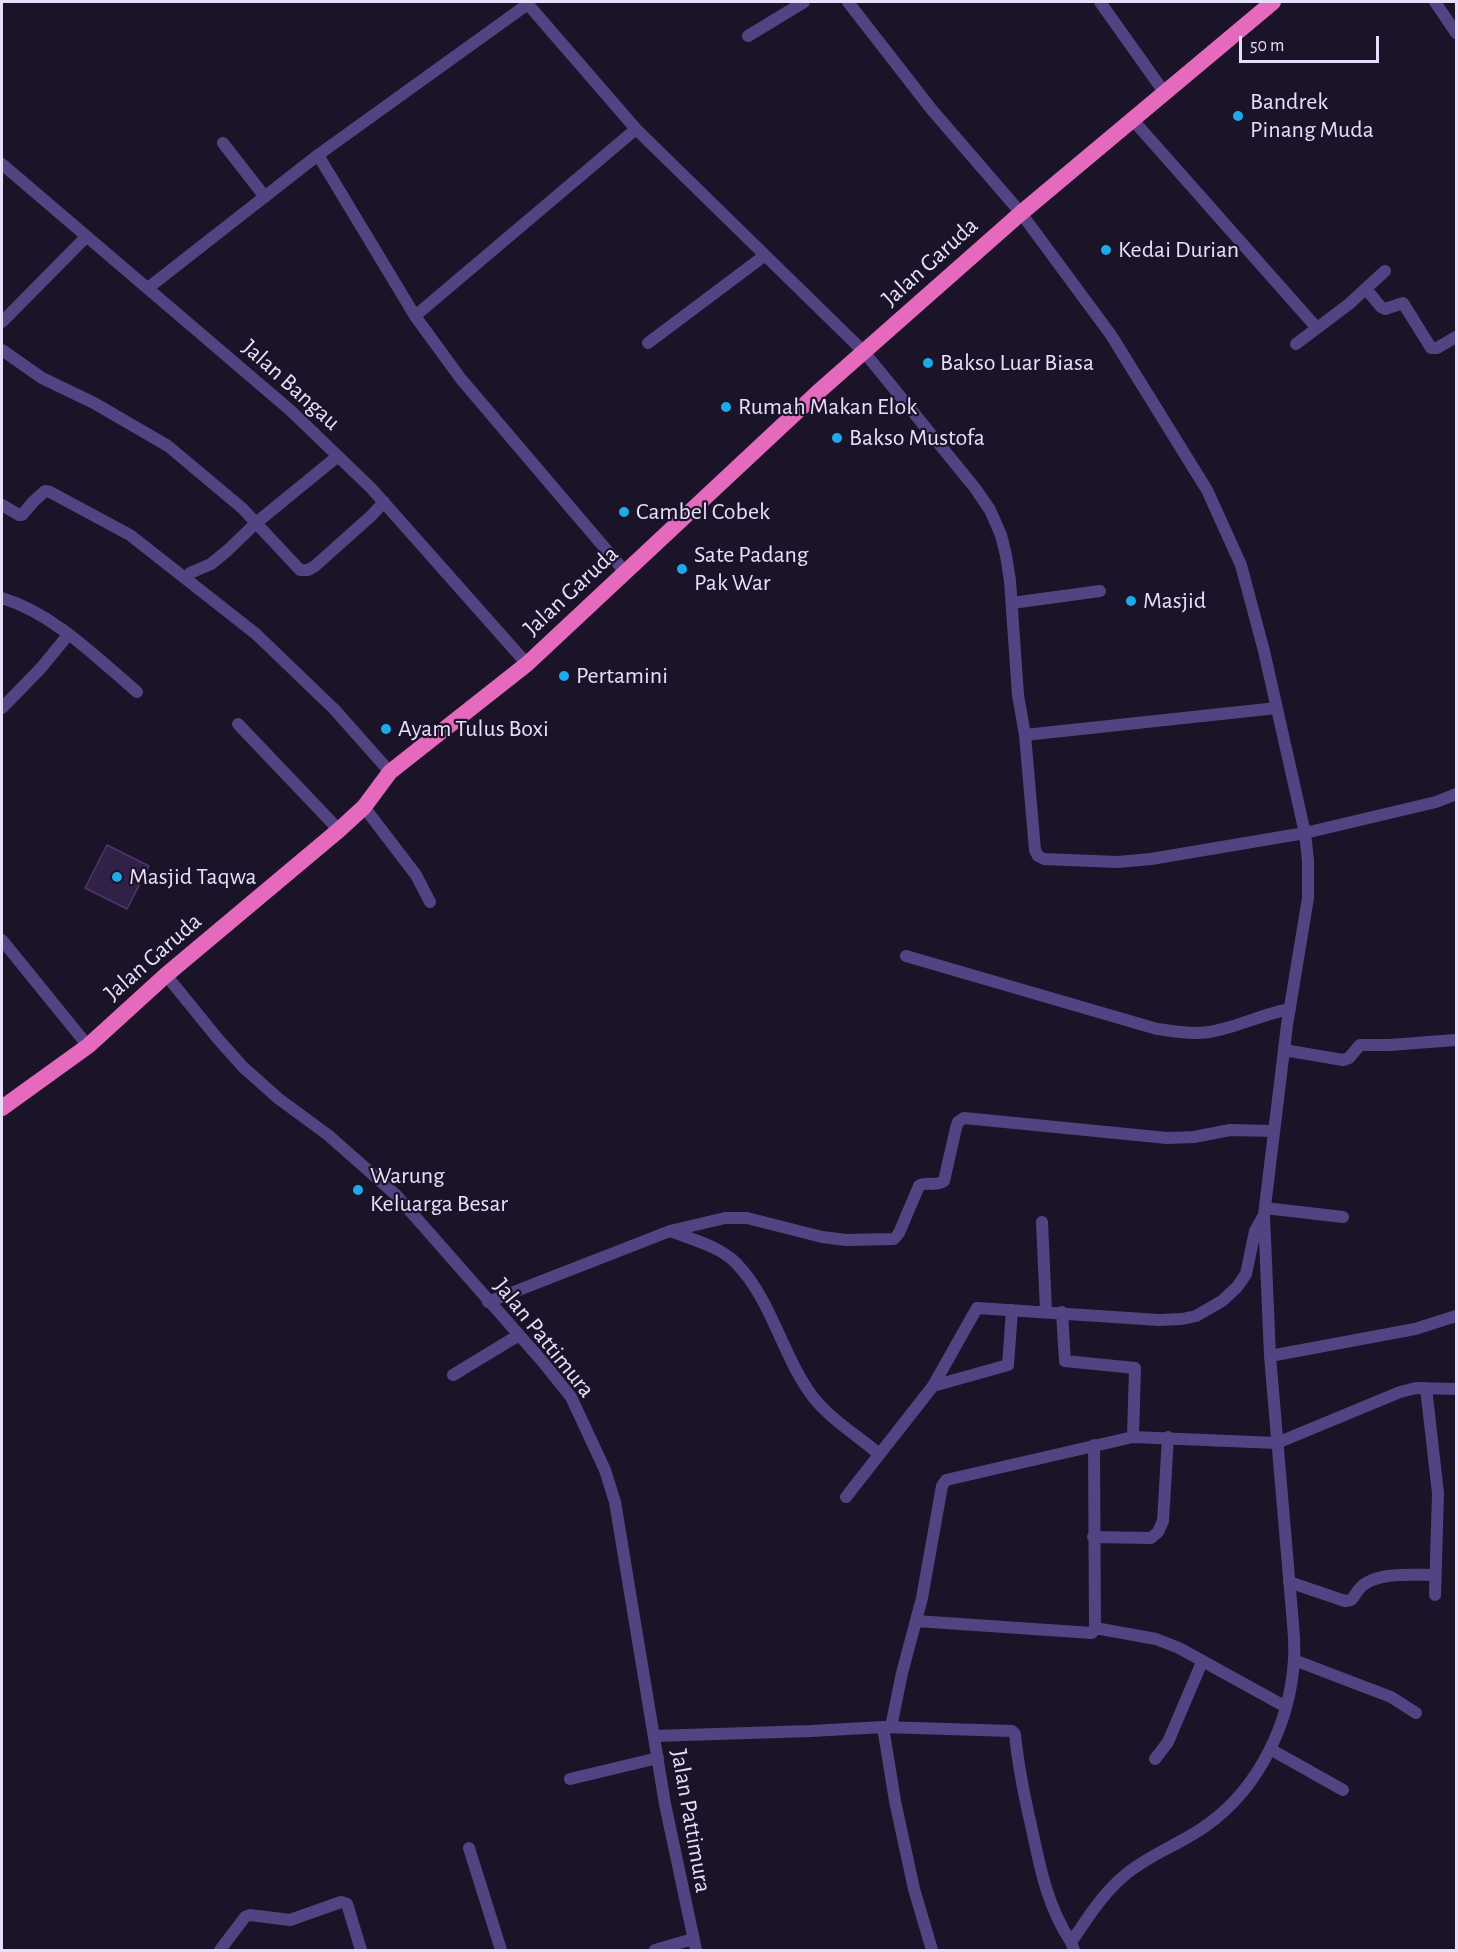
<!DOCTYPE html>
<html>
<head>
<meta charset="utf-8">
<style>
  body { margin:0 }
  #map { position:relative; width:1458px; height:1952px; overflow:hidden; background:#1b1328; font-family:"Alegreya Sans",sans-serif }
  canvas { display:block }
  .frame { position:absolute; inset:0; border:3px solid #e7defc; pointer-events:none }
  .scale { position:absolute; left:1239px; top:36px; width:140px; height:27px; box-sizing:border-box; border:3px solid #e7defc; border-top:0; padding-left:8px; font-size:18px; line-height:21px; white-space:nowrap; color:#e7defc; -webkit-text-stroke:4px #1b1328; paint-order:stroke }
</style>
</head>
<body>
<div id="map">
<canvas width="1458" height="1952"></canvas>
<div class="frame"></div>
<div class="scale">50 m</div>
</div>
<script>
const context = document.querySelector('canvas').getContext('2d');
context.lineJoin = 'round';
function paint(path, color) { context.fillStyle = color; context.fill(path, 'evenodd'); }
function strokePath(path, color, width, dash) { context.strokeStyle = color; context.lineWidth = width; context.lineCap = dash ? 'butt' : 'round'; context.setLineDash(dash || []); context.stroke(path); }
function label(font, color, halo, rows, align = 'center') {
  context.font = font + ' "Alegreya Sans",sans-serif'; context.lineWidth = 4.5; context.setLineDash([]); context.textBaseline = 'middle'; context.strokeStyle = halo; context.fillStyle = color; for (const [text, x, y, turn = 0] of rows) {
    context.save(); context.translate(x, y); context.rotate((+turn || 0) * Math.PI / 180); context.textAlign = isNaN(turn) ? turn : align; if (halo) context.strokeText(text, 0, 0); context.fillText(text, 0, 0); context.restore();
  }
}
const building = new Path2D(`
  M 107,845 L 149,866 L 127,909 L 85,888 Z`);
paint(building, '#312147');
strokePath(building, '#4d3671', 1.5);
strokePath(new Path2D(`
  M 526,2 L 636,129 L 864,352 L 975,488 L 990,510 L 1001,535 L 1006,555 L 1010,581 L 1018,695 L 1025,735 L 1277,708
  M 848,2 L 932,110 L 1021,213 L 1111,335 L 1207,490 L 1241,565 L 1264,651 L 1305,833 L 1308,861 L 1308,898 L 1287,1025 L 1264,1215 L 1270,1356 L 1293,1624 C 1294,1636 1295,1648 1294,1660 C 1290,1723 1259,1788 1207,1825 C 1181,1844 1150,1854 1125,1875 C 1102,1894 1088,1918 1071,1942 L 1074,1950
  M 1100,2 L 1164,92
  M 1435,2 L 1456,33
  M 748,36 L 804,2
  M 1132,119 L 1316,327
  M 223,143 L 265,197
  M 318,155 L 415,316 L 461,379 L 626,573
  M 2,164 L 290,410 L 371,488 L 527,664
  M 148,288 L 318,155 L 528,4
  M 1366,289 L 1381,307 L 1385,309 L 1403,303 L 1431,348 L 1437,348 L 1456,337
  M 415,316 L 636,129
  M 2,322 L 86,237
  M 648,343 L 764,256
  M 1296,344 L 1349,304 L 1385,271
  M 2,350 L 42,378 L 94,403 L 168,446 L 242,508 L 300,570 L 308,570 L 315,566 L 371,516 L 384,502
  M 2,505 L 19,515 L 22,515 L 33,502 L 45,491 L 50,492 L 130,535 L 256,634 L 335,710 L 390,772
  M 187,578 L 190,573 L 211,564 L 228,550 L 256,523 L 338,456
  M 2,598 C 54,614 96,657 137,692
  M 1012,603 L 1100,591
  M 2,708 L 41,668 L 68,635
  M 238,724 L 339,830
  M 1025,735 L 1035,850 L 1038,856 L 1044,859 L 1118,862 L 1151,859 L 1305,833 L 1436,802 L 1456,794
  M 364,807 L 416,875 L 430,902
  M 2,940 L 88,1046
  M 906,956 L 1157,1029 C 1174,1031 1191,1035 1209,1032 C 1236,1028 1262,1014 1290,1009
  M 1284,1050 L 1343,1060 L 1349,1058 L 1360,1045 L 1389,1045 L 1456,1040
  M 1265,1208 L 1343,1217
  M 1042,1222 L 1046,1311
  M 670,1231 C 691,1239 719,1246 736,1263 C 772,1300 782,1356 813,1397 C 831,1420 857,1435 879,1454
  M 488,1302 L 670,1231 L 725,1218 L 747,1218 L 822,1237 L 846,1240 L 894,1239 L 899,1233 L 919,1186 C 926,1181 936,1187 944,1181 L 956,1128 L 958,1122 L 964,1118 L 1167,1138 L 1194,1137 L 1230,1130 L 1274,1131
  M 1062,1312 L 1065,1361 L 1135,1368 L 1133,1437
  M 1270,1356 L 1415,1329 L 1456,1316
  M 453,1375 L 519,1335
  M 933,1386 L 977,1308 L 1159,1320 L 1182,1319 L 1196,1316 L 1222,1301 L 1237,1287 L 1246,1274 L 1255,1231 L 1264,1215
  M 1426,1388 L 1438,1493 L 1435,1595
  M 846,1497 L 933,1386 L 1008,1365 L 1012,1310
  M 1093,1537 L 1151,1538 L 1158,1532 L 1163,1521 L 1168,1437
  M 1289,1582 L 1345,1601 L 1351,1600 C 1355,1596 1357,1591 1360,1588 C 1376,1571 1415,1575 1436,1575
  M 916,1621 L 1092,1633 L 1095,1629 L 1094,1445
  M 1095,1628 L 1156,1639 L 1179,1648 L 1286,1707
  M 1294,1660 L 1391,1697 L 1416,1713
  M 883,1727 L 895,1801 L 914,1889 L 932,1950
  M 891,1727 L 902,1673 L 922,1598 L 942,1486 L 946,1480 L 1133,1437 L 1277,1443 L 1400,1392 L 1416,1388 L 1456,1389
  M 654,1736 L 811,1731 L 883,1727 L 1012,1731 L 1015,1734 C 1018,1765 1024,1795 1031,1825 C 1040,1867 1047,1906 1071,1942
  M 1270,1749 L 1343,1790
  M 1155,1759 L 1168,1742 L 1202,1662
  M 570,1779 L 658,1758
  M 469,1848 L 501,1950
  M 220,1950 L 245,1917 L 250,1915 L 290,1920 L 341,1902 L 347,1904 L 348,1907 L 361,1950
  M 655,1950 L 693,1939`), '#534382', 12);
strokePath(new Path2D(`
  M 166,975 L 218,1039 L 243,1067 L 279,1099 L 328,1135 L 396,1195 L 542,1361 L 571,1397 L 605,1470 L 615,1502 L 665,1804 L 696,1950`), '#534382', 12);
strokePath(new Path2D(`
  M 2,1108 L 88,1046 L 166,975 L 339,830 L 364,807 L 390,772 L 527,664 L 817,393 L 1021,213 L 1273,2`), '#e56abe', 16);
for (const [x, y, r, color] of [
  [1238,116,6,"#1eaae7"],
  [1106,250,6,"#1eaae7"],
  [928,363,6,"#1eaae7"],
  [726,407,6,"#1eaae7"],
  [837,438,6,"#1eaae7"],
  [624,512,6,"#1eaae7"],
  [682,569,6,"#1eaae7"],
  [1131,601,6,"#1eaae7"],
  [564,676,6,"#1eaae7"],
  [386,729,6,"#1eaae7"],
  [117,877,6,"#1eaae7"],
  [358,1190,6,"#1eaae7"]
]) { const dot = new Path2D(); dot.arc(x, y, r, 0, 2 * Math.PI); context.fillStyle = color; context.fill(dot); strokePath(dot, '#1b1328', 2); }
label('24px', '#e7defc', '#1b1328', [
  ["Bandrek",1250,102],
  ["Pinang Muda",1250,130],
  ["Kedai Durian",1118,250],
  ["Bakso Luar Biasa",940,363],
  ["Rumah Makan Elok",738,407],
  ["Bakso Mustofa",849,438],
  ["Cambel Cobek",636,512],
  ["Sate Padang",694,555],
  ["Pak War",694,583],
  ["Masjid",1143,601],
  ["Pertamini",576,676],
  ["Ayam Tulus Boxi",398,729],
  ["Masjid Taqwa",129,877],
  ["Warung",370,1176],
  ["Keluarga Besar",370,1204]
], 'left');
label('24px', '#e7defc', '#1b1328', [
  ["Jalan Garuda",930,262,-42],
  ["Jalan Bangau",291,385,42],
  ["Jalan Garuda",571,591,-43],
  ["Jalan Garuda",153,957,-41],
  ["Jalan Pattimura",544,1338,51],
  ["Jalan Pattimura",691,1821,80]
]);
</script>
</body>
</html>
